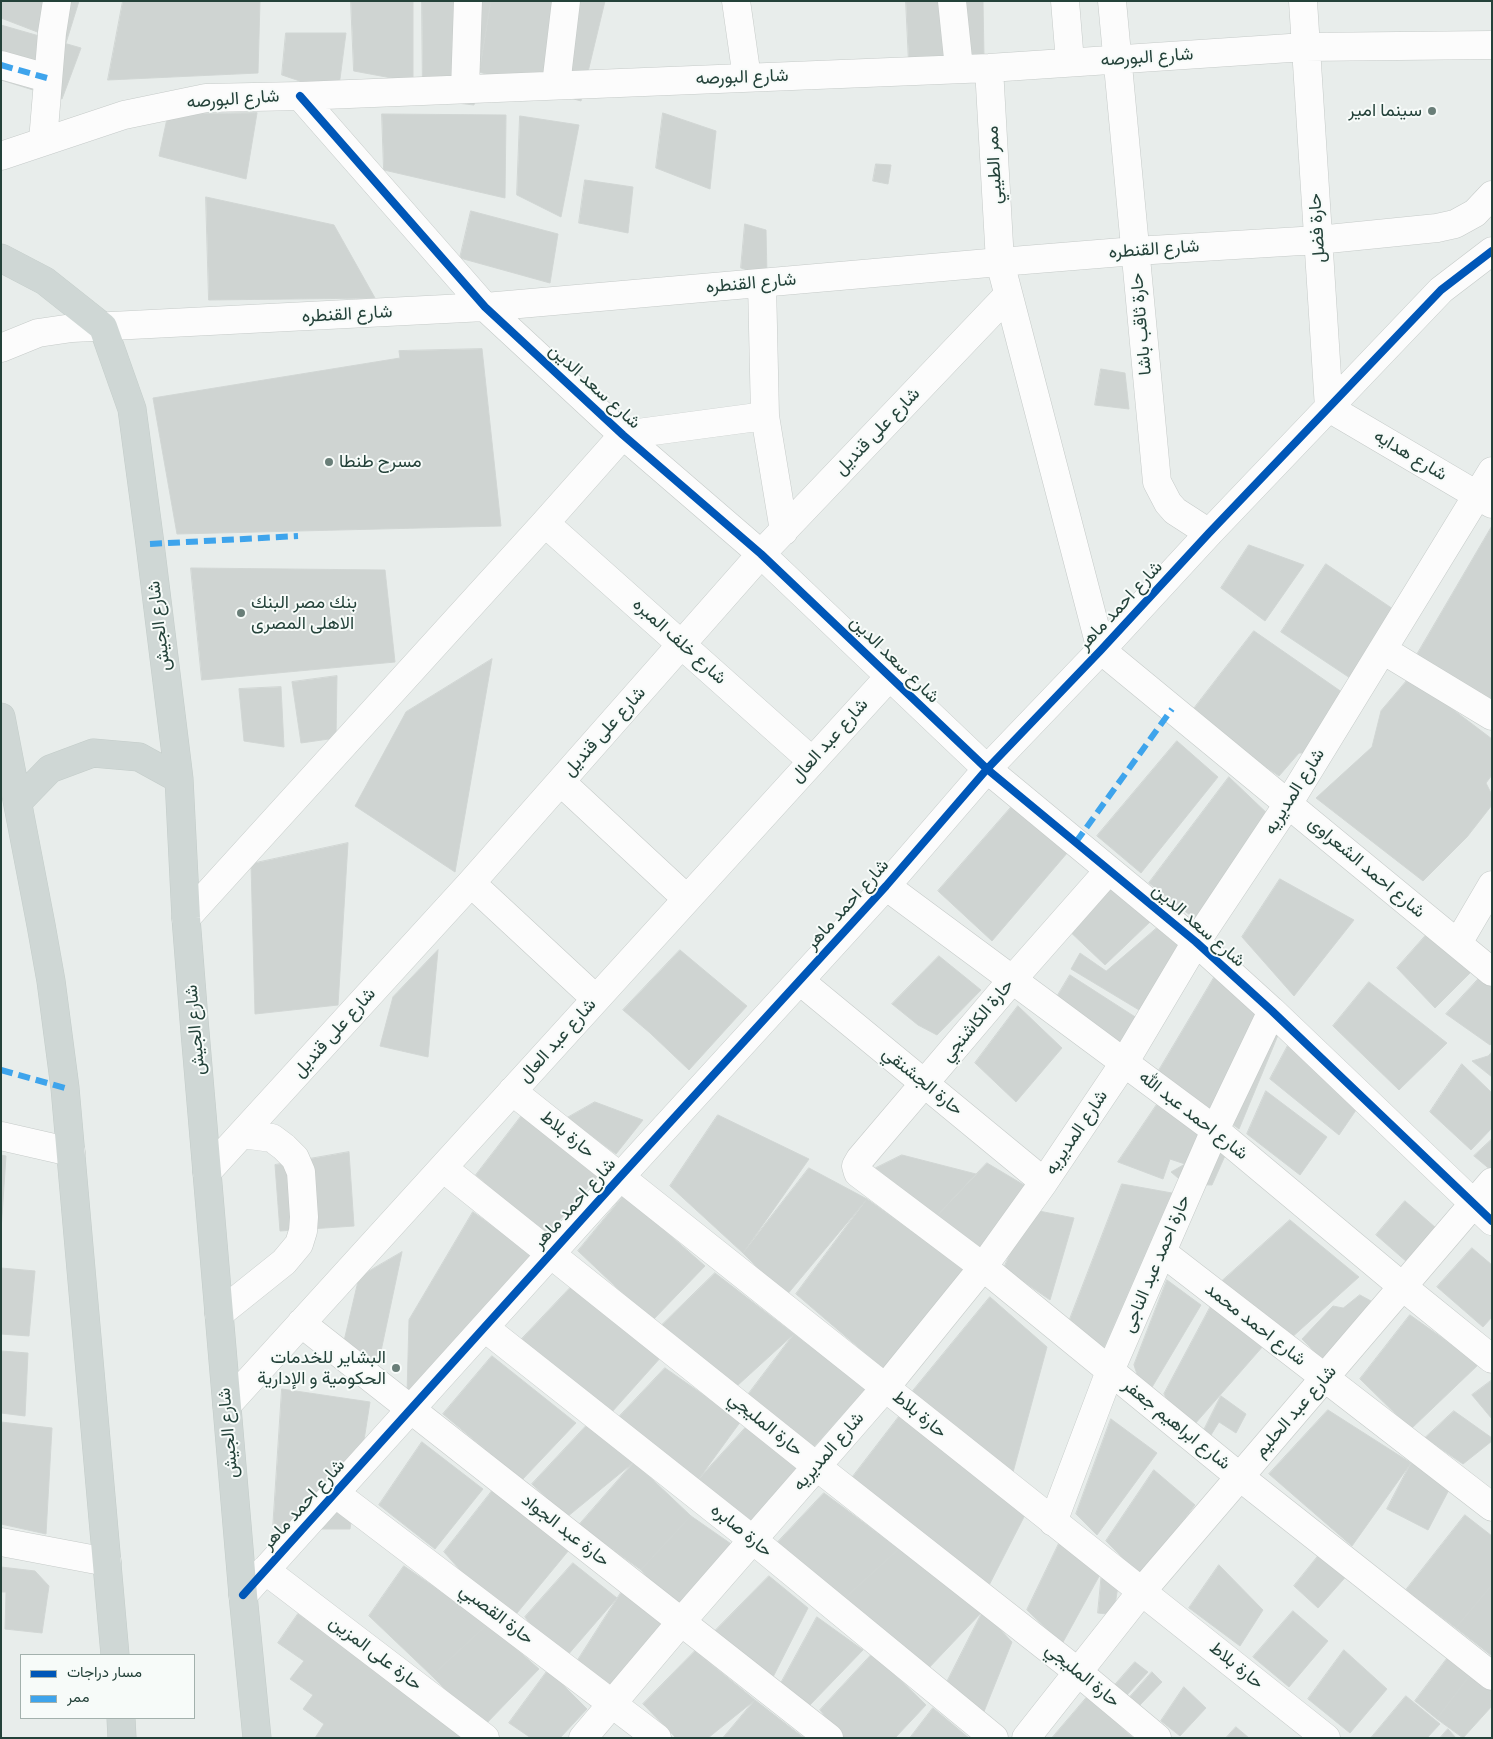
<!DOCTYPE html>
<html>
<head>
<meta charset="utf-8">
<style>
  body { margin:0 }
  #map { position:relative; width:1493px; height:1739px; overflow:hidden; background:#e8edeb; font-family:"Roboto Condensed",Vazirmatn,sans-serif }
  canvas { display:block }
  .frame { position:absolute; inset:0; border:2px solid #24423a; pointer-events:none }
  .legend { position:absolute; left:20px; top:1654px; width:175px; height:65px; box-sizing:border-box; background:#f7fbf9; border:1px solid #a3b1ad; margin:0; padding:6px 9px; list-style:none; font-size:15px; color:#24423a }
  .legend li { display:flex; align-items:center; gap:10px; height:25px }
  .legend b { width:25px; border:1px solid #a3b1ad }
</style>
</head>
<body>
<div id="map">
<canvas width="1493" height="1739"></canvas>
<div class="frame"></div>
<ul class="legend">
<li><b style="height:6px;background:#0057b8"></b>مسار دراجات</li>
<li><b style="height:6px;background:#3ea4ec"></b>ممر</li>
</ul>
</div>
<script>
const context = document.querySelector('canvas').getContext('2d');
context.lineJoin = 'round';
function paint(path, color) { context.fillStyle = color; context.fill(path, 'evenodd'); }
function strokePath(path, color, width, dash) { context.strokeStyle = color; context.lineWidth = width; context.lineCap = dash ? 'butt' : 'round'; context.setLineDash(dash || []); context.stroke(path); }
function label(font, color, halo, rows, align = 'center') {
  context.font = font + ' "Roboto Condensed",Vazirmatn,sans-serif'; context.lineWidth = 4; context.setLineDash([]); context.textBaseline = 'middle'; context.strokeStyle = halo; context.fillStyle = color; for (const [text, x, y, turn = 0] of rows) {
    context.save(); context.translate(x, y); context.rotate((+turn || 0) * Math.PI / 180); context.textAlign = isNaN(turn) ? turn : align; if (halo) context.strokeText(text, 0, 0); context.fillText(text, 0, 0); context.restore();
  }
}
const building = new Path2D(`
  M 1,1 L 79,1 L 66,43 L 1,18 Z
  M 123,1 L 260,1 L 258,73 L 108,80 Z
  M 351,1 L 413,1 L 413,82 L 354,71 Z
  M 422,1 L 491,1 L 474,105 L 423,99 Z
  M 491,1 L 605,1 L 581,101 L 479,72 Z
  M 906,1 L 946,1 L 959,62 L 909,63 Z
  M 957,1 L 983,1 L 984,57 L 959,62 Z
  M 1,25 L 81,48 L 62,99 L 1,80 Z
  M 286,33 L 346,33 L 338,94 L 282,75 Z
  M 257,113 L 246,179 L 159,156 L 168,114 Z
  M 663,113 L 716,131 L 710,189 L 656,168 Z
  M 382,114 L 506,115 L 505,198 L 384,170 Z
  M 520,116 L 579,125 L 561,217 L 517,195 Z
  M 876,164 L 891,165 L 888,184 L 873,181 Z
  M 585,180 L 633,187 L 628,233 L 579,223 Z
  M 206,197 L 334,225 L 375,298 L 209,300 Z
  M 471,211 L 558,234 L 550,283 L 460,258 Z
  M 745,224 L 766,230 L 767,276 L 741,268 Z
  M 482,349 L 501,526 L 177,534 L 153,398 L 400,358 L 399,351 Z
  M 1101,369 L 1125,373 L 1129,409 L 1095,405 Z
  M 1492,526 L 1492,704 L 1415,658 Z
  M 1249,545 L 1304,565 L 1265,621 L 1221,588 Z
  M 1326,564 L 1399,613 L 1353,680 L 1281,632 Z
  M 191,568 L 385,570 L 395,662 L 202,680 Z
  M 1254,631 L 1349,697 L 1310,753 L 1299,753 L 1279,776 L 1189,715 Z
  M 492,659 L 455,872 L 355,806 L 406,712 Z
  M 337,676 L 336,738 L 301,743 L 292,682 Z
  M 1410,677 L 1492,739 L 1492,775 L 1486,783 L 1492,795 L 1492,805 L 1467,837 L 1423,881 L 1316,798 L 1372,747 L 1381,711 Z
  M 281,687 L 284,747 L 244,741 L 239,689 Z
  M 1177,741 L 1218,777 L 1141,873 L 1097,836 Z
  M 1229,777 L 1272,818 L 1204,926 L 1149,883 Z
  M 1014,804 L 1068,852 L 992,941 L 938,891 Z
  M 348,843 L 338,1005 L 255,1014 L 251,864 Z
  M 1103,879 L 1152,920 L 1105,965 L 1063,925 Z
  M 1280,879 L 1354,920 L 1294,996 L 1242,937 Z
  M 1435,925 L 1471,972 L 1435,1008 L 1397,968 Z
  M 1157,928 L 1186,951 L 1149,1016 L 1071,969 L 1080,953 L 1106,971 Z
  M 438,950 L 428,1057 L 380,1046 L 393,997 Z
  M 680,950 L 747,1006 L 689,1070 L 650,1033 L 623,1010 Z
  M 939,956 L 981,990 L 937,1035 L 918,1025 L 892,1004 Z
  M 1218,971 L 1281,1028 L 1239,1129 L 1158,1072 Z
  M 1483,974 L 1492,981 L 1492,1043 L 1490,1045 L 1446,1014 Z
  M 1070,975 L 1143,1022 L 1119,1057 L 1052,1005 Z
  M 1369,982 L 1447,1043 L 1399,1090 L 1333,1026 Z
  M 1018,1006 L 1062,1048 L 1016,1102 L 975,1063 Z
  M 1292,1038 L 1367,1094 L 1339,1135 L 1270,1079 Z
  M 1492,1052 L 1492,1077 L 1472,1061 L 1488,1056 Z
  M 1462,1064 L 1492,1093 L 1492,1128 L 1471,1150 L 1430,1112 Z
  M 1266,1091 L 1327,1137 L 1300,1175 L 1247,1134 Z
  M 1160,1100 L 1228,1149 L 1212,1185 L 1185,1184 L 1171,1172 L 1185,1164 L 1170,1159 L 1163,1179 L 1118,1162 Z
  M 595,1102 L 643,1120 L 616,1154 L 567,1118 Z
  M 523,1114 L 606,1166 L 545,1237 L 476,1175 Z
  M 718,1115 L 809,1159 L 743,1253 L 670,1186 Z
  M 1492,1139 L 1492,1171 L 1474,1156 Z
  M 349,1152 L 354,1226 L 280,1231 L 275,1165 Z
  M 1,1155 L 6,1156 L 1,1231 Z
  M 902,1155 L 976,1174 L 934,1219 L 876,1168 Z
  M 987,1163 L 1034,1191 L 978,1251 L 934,1219 Z
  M 809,1168 L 867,1199 L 786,1296 L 743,1253 Z
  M 1122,1184 L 1172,1193 L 1103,1350 L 1070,1319 Z
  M 624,1195 L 705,1266 L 652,1321 L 578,1251 Z
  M 867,1199 L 965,1269 L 886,1371 L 796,1294 Z
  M 1405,1201 L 1444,1235 L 1415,1269 L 1376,1235 Z
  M 1029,1209 L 1074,1218 L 1050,1300 L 1004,1268 Z
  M 473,1212 L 536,1257 L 407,1394 L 409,1320 Z
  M 1290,1220 L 1359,1277 L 1290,1339 L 1221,1282 Z
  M 1472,1248 L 1492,1265 L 1492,1317 L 1483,1327 L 1437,1287 Z
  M 402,1252 L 377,1370 L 344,1341 L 359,1277 Z
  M 1,1268 L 35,1271 L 29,1336 L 1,1334 Z
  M 715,1273 L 794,1334 L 737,1386 L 662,1325 Z
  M 1167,1280 L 1201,1305 L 1145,1399 L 1134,1365 Z
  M 571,1287 L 662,1356 L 603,1422 L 518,1343 Z
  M 1360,1295 L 1371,1301 L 1360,1319 L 1323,1360 L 1302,1339 L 1333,1306 L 1343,1308 Z
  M 990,1297 L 1047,1347 L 1009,1487 L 912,1392 Z
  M 1212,1304 L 1271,1337 L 1187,1433 L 1164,1394 Z
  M 1410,1315 L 1479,1364 L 1411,1429 L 1360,1379 Z
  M 794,1334 L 867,1388 L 811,1450 L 747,1396 Z
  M 1,1351 L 28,1353 L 25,1416 L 1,1413 Z
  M 492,1356 L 576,1423 L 522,1480 L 443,1414 Z
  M 665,1368 L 741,1421 L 698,1480 L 617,1419 Z
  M 1492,1380 L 1492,1419 L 1472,1395 Z
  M 282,1389 L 370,1402 L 350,1529 L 273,1529 Z
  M 1221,1396 L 1246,1414 L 1236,1433 L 1219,1422 L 1211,1435 L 1204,1430 Z
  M 1328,1410 L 1411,1463 L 1352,1546 L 1269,1474 Z
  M 1454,1411 L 1492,1438 L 1492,1441 L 1463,1464 L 1425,1438 Z
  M 901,1414 L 1026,1513 L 983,1597 L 851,1479 Z
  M 1111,1419 L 1157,1453 L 1097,1535 L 1076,1514 Z
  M 1,1422 L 52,1428 L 46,1534 L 1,1524 Z
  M 587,1425 L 634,1462 L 567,1517 L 532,1484 Z
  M 748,1425 L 800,1465 L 749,1525 L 698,1480 Z
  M 422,1442 L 483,1489 L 435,1549 L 379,1505 Z
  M 634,1462 L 691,1516 L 641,1570 L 579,1525 Z
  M 1411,1463 L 1452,1484 L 1428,1530 L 1387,1509 Z
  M 1154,1470 L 1195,1505 L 1141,1576 L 1106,1541 Z
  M 492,1491 L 569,1550 L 508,1624 L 444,1552 Z
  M 824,1493 L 899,1549 L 844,1599 L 777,1543 Z
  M 1465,1515 L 1492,1536 L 1492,1585 L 1456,1628 L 1406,1590 Z
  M 691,1516 L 734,1546 L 681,1617 L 641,1570 Z
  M 1065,1531 L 1102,1571 L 1062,1644 L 1027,1610 Z
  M 899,1549 L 983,1611 L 926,1671 L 844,1599 Z
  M 1323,1550 L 1350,1572 L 1318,1608 L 1294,1586 Z
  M 573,1563 L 617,1598 L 560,1664 L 525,1617 Z
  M 1219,1565 L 1263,1610 L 1240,1646 L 1189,1608 Z
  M 404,1566 L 488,1624 L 432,1676 L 369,1616 Z
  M 1,1567 L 35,1571 L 49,1586 L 42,1633 L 5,1629 L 6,1592 L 1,1592 Z
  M 1102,1571 L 1119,1580 L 1115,1605 L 1116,1615 L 1098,1613 Z
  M 769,1576 L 808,1608 L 772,1679 L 714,1632 Z
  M 1492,1585 L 1492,1656 L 1456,1628 Z
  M 624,1588 L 669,1629 L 610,1692 L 576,1663 Z
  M 983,1611 L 1012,1642 L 983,1714 L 947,1682 Z
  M 1293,1611 L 1328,1641 L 1289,1687 L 1253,1657 Z
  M 298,1614 L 476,1738 L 315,1738 L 324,1724 L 303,1709 L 313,1695 L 290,1679 L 304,1661 L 278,1643 Z
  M 817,1617 L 863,1650 L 809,1706 L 780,1685 Z
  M 488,1624 L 539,1669 L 483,1727 L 432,1676 Z
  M 1344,1650 L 1387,1689 L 1350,1733 L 1308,1699 Z
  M 695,1651 L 755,1700 L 708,1738 L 676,1738 L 643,1704 Z
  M 873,1653 L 926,1705 L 895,1738 L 843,1738 L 820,1710 Z
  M 1449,1656 L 1471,1674 L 1437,1719 L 1415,1701 Z
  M 1135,1662 L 1148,1672 L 1127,1695 L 1114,1686 Z
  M 548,1670 L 587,1709 L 560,1738 L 531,1738 L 509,1723 Z
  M 1152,1672 L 1162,1682 L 1140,1705 L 1130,1697 Z
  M 1471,1674 L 1492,1690 L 1492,1706 L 1463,1738 L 1437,1719 Z
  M 1184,1687 L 1206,1708 L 1180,1736 L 1161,1721 Z
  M 1088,1696 L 1133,1738 L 1052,1738 Z
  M 1406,1696 L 1440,1724 L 1427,1738 L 1371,1738 Z
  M 755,1700 L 804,1738 L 723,1738 Z
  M 933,1708 L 969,1738 L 910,1738 Z
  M 1236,1727 L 1249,1738 L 1226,1738 Z
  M 1448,1729 L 1456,1738 L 1440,1738 Z`);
paint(building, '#cfd4d2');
strokePath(building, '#d1d6d4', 1);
const minor = new Path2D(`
  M 736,1 L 747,78
  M 952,1 L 959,68
  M 1065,1 L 1070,62
  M 1112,1 L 1157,482 L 1168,503 L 1175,511 L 1209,533
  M 1303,1 L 1329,408 L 1492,504
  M 1,65 L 47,78
  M 989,68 L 1000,262 L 1101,650 L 1492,972
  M 556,85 L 566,1
  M 465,89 L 468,1
  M 300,96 L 485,307 L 623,435 L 761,554 L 987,769 L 1196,942 L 1272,1011 L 1492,1221
  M 43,141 L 52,33 L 57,1
  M 1,156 L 124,115 L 206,98 L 300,96 L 989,68 L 1305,47 L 1492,45
  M 762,283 L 765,416 L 784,531
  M 1,348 L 38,333 L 72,328 L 485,307 L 1000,262 L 1135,251 L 1318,240 L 1437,228 L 1455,224 L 1475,213 L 1492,195
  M 545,523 L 812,761
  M 1383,650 L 1492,716
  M 561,782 L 687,899
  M 1109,870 L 1012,980 L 860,1159 L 856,1166 L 858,1173 L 983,1267 L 1240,1477 L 1492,1676
  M 471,883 L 596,999
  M 886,886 L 1215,1130 L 1403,1287 L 1492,1359
  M 186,918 L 545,523 L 623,435 L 765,416
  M 1458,943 L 1492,885
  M 800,981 L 1044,1182
  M 512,1091 L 1326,1738
  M 1,1136 L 71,1152
  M 443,1168 L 816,1466 L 1078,1672 L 1157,1738
  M 207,1172 L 471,883 L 761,554 L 1008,295
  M 1162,1252 L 1492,1507
  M 219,1314 L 284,1262 L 299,1244 L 303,1231 L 304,1217 L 301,1172 L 295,1158 L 284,1147 L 272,1138 L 242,1134
  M 301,1323 L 829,1738
  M 485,1328 L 753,1540 L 994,1738
  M 227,1405 L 889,677
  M 335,1493 L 657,1738
  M 1053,1522 L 1110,1371 L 1215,1130 L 1272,1011
  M 1,1542 L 107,1562
  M 265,1570 L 485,1738
  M 243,1595 L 620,1177 L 886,886 L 987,769 L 1101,650 L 1209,533 L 1441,290 L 1492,251
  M 583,1738 L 681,1622 L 885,1388 L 983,1267 L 1044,1182 L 1124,1063 L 1196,942 L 1288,804 L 1492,471
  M 1026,1738 L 1142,1591 L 1492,1182`);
const major = new Path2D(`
  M 1,258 L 45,281 L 103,327 L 132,409 L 150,544 L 179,779 L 186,918 L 194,1020 L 243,1595 L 257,1738
  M 1,717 L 41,925 L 51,981 L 65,1088 L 115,1655
  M 18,802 L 50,769 L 93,753 L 139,757 L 179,779
  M 121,1718 L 122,1738`);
strokePath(minor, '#c5cac8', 29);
strokePath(major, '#c3ccc9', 29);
strokePath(minor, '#fcfcfc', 28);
strokePath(major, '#cfd7d5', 28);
strokePath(new Path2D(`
  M 1,65 L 47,78
  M 150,544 L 298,536
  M 1076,842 L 1172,709
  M 1,1070 L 65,1088`), '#3ea4ec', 6, [12, 6]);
strokePath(new Path2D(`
  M 300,96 L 485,307 L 623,435 L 761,554 L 987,769 L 1196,942 L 1272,1011 L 1492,1221
  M 243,1595 L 620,1177 L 886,886 L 987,769 L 1101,650 L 1209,533 L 1441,290 L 1492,251`), '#0057b8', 8);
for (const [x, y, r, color] of [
  [1432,111,5,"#697e78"],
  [329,462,5,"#697e78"],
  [241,613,5,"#697e78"],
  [396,1368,5,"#697e78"]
]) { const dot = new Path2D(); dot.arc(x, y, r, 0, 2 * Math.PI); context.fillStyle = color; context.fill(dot); strokePath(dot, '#f7fbf9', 2); }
label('18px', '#24423a', '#f7fbf9', [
  ["شارع البورصه",1147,58,-4],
  ["شارع البورصه",742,78,-2],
  ["شارع البورصه",233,100,-4],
  ["ممر الطيبي",995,165,-93],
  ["حارة فضل",1318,228,-94],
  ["شارع القنطره",1154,250,-4],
  ["شارع القنطره",751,284,-5],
  ["شارع القنطره",347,315,-3],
  ["حارة ثاقب باشا",1142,324,-95],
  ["شارع سعد الدين",594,387,42],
  ["شارع على قنديل",878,432,-46],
  ["شارع هدايه",1410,456,31],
  ["شارع احمد ماهر",1121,606,-47],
  ["شارع الجيش",160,626,-97],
  ["شارع خلف المبره",679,642,42],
  ["شارع سعد الدين",894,660,44],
  ["شارع على قنديل",605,732,-48],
  ["شارع عبد العال",830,741,-48],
  ["شارع المديريه",1295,792,-58],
  ["شارع احمد الشعراوى",1366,868,40],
  ["شارع احمد ماهر",848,905,-48],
  ["شارع سعد الدين",1198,926,41],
  ["حارة الكاشنجي",978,1021,-50],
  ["شارع الجيش",196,1030,-95],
  ["شارع على قنديل",335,1033,-48],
  ["شارع عبد العال",558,1041,-48],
  ["حارة الجشنقي",922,1082,39],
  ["شارع احمد عبد الله",1193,1116,38],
  ["شارع المديريه",1077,1133,-56],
  ["حارة بلاط",567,1135,39],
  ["شارع احمد ماهر",575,1204,-48],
  ["حارة احمد عبد الناجى",1157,1264,-67],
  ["شارع احمد محمد",1255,1325,38],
  ["شارع عبد الحليم",1296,1412,-49],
  ["حارة بلاط",919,1415,39],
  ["حارة المليجي",765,1425,39],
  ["شارع ابراهيم جعفر",1176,1425,39],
  ["شارع الجيش",229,1433,-95],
  ["شارع المديريه",829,1452,-49],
  ["شارع احمد ماهر",304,1505,-48],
  ["حارة عبد الجواد",565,1531,38],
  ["حارة صابره",741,1531,39],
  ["حارة القصبي",496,1615,37],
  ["حارة على المزين",375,1654,37],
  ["حارة بلاط",1236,1666,39],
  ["حارة المليجي",1082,1676,39]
]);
label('18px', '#24423a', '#f7fbf9', [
  ["سينما امير",1422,111],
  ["مسرح طنطا",339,462,"left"],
  ["بنك مصر البنك",251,603,"left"],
  ["الاهلى المصرى",251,624,"left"],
  ["البشاير للخدمات",386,1358],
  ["الحكومية و الإدارية",386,1379]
], 'right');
</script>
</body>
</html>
